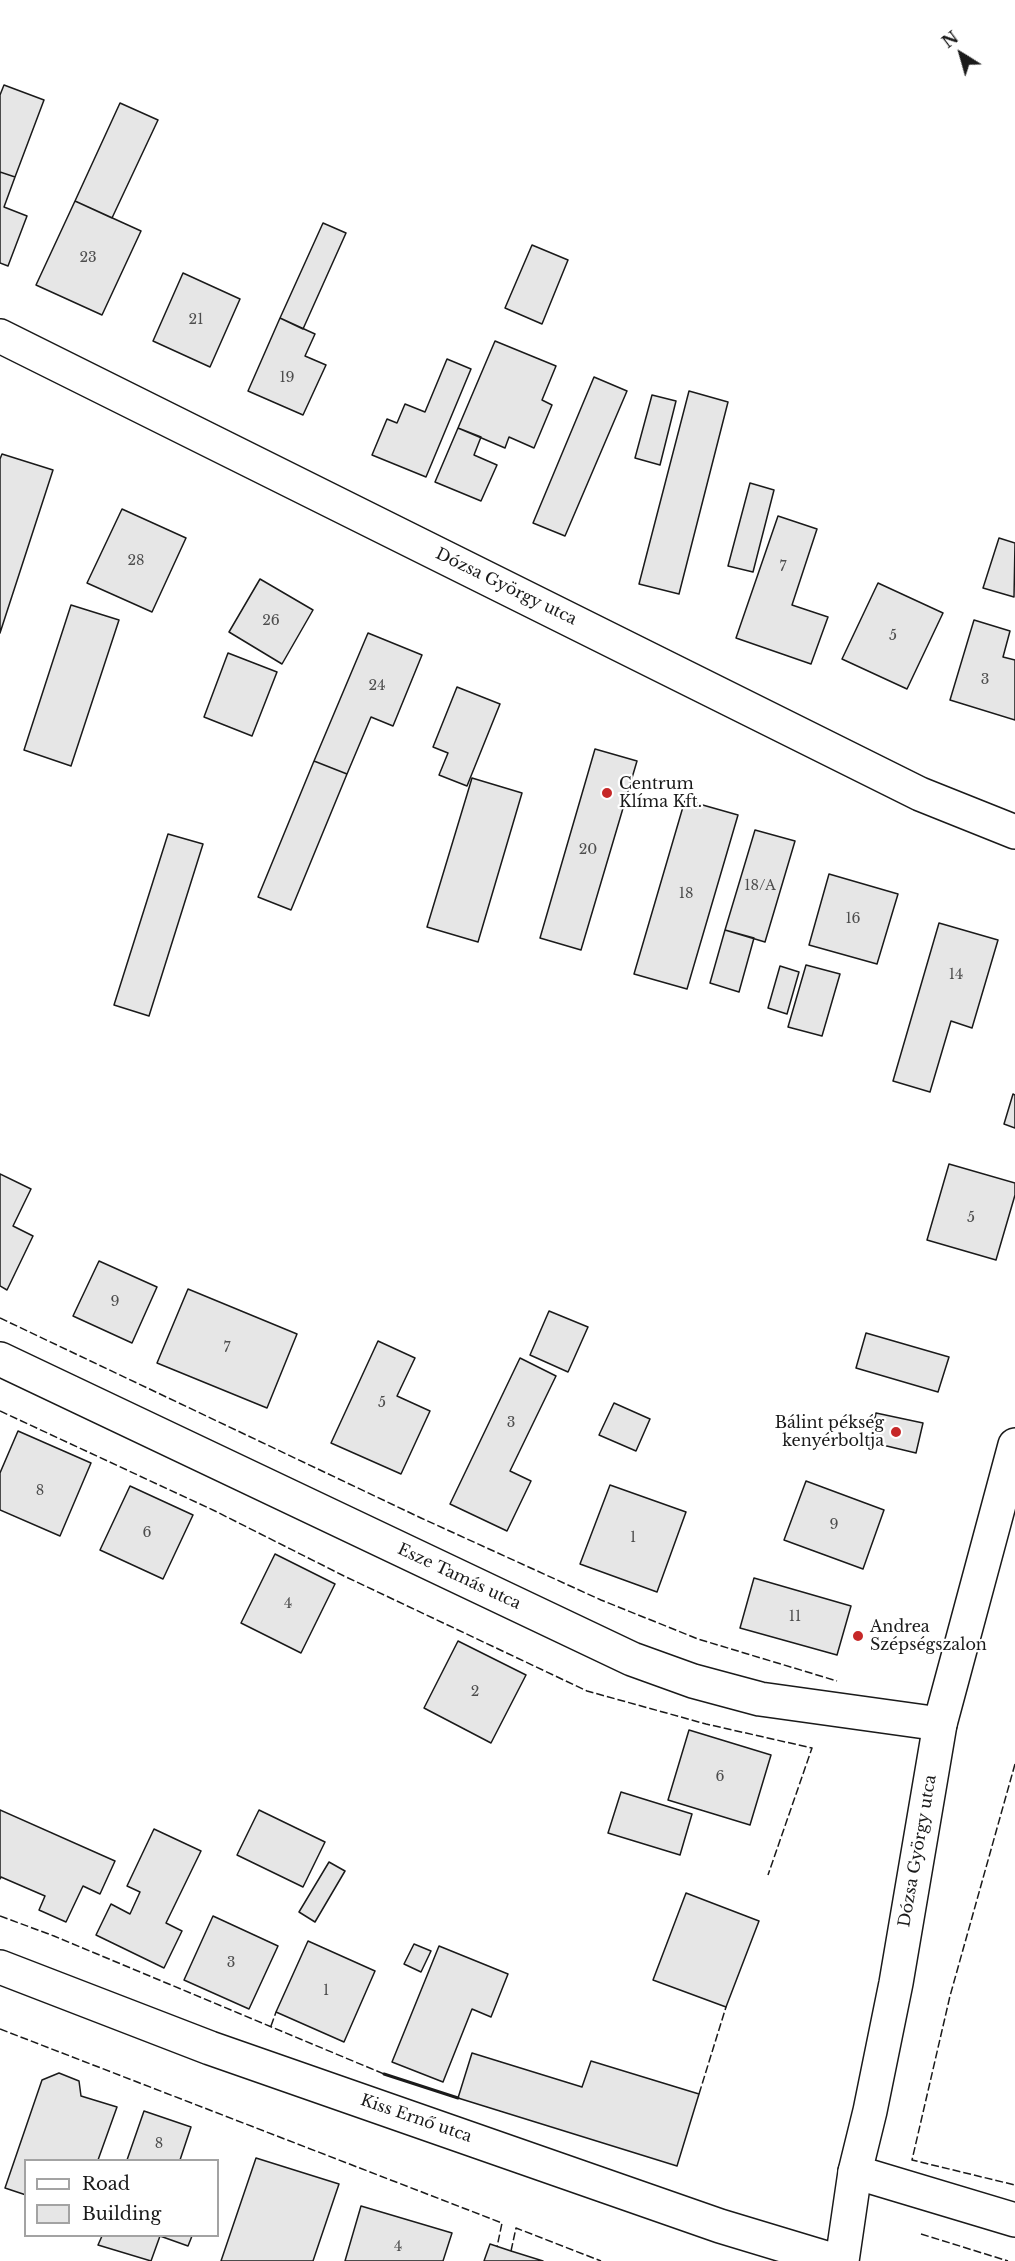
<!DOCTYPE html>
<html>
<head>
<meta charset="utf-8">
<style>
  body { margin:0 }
  #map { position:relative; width:1015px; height:2261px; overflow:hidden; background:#fff; font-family:"Libre Baskerville",serif }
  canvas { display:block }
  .legend { position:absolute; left:24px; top:2159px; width:195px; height:78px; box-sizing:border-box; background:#fff; border:2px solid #a3a3a3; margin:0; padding:8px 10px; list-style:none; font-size:18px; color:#1a1a1a }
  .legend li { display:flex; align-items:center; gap:12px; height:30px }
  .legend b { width:30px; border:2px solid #a3a3a3 }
  .north { position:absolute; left:931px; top:24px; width:60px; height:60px; -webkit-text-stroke:4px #fff; paint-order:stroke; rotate:323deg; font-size:16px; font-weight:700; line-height:24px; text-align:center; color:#1a1a1a }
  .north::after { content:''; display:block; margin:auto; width:21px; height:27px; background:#1a1a1a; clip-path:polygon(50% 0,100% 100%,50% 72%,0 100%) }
</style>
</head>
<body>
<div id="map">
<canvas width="1015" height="2261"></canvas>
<ul class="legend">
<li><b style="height:8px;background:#fff"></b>Road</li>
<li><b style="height:16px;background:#e6e6e6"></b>Building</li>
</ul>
<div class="north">N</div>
</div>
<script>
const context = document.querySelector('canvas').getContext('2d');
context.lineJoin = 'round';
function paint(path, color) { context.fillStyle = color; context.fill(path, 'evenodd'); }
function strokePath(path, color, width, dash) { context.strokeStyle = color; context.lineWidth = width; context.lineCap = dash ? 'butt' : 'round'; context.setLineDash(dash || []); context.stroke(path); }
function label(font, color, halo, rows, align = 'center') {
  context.font = font + ' "Libre Baskerville",serif'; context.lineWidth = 4.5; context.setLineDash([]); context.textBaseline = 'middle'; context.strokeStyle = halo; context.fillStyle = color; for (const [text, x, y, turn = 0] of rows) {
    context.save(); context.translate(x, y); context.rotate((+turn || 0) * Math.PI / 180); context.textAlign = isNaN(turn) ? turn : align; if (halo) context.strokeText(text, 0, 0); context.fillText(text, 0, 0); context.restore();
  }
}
const building = new Path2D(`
  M 4,85 L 44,100 L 15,177 L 0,172 L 0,95 Z
  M 120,103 L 158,120 L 112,218 L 75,201 Z
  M 0,172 L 15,177 L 4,207 L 27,216 L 8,266 L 0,263 Z
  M 75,201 L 141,231 L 102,315 L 36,285 Z
  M 323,223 L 346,233 L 303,329 L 280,318 Z
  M 532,245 L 568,260 L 542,324 L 505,308 Z
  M 183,273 L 240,299 L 210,367 L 153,341 Z
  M 280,318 L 315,334 L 305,356 L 326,365 L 303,415 L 248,391 Z
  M 495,341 L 556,366 L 542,400 L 552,405 L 534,448 L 509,437 L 505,448 L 458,428 Z
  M 447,359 L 471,369 L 426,477 L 372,455 L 387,419 L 397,423 L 405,404 L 425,412 Z
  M 594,377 L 627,391 L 565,536 L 533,523 Z
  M 689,391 L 728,402 L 679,594 L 639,584 Z
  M 652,395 L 676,401 L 660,465 L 635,458 Z
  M 458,428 L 481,437 L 474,455 L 497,465 L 481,501 L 435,482 Z
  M 2,454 L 53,470 L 0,633 L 0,459 Z
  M 750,483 L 774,490 L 753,572 L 728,566 Z
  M 122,509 L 186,538 L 152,612 L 87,583 Z
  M 778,516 L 817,529 L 792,605 L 828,617 L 811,664 L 736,638 Z
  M 999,538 L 1015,543 L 1014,597 L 983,588 Z
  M 260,579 L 313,610 L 282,664 L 229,632 Z
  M 878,583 L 943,613 L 907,689 L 842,659 Z
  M 71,605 L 119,620 L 71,766 L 24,750 Z
  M 974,620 L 1010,631 L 1003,657 L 1015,660 L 1015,720 L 950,700 Z
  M 368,633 L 422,655 L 393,726 L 371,717 L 347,774 L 314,761 Z
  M 228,653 L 277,672 L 252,736 L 204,717 Z
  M 457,687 L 500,704 L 467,786 L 439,775 L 448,753 L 433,747 Z
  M 595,749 L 637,761 L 581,950 L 540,938 Z
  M 314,761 L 347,774 L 291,910 L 258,897 Z
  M 472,778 L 522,793 L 478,942 L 427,927 Z
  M 685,800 L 738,815 L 687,989 L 634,974 Z
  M 755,830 L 795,841 L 765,942 L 725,930 Z
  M 168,834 L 203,844 L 149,1016 L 114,1005 Z
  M 829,874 L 898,894 L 877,964 L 809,945 Z
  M 939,923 L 998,940 L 972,1028 L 951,1021 L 930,1092 L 893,1081 Z
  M 725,930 L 754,938 L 739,992 L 710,983 Z
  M 806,965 L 840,974 L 822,1036 L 788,1027 Z
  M 780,966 L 799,972 L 787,1014 L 768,1008 Z
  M 1013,1094 L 1015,1095 L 1015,1128 L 1004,1124 Z
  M 949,1164 L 1015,1183 L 1015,1195 L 996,1260 L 927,1240 Z
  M 0,1174 L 31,1189 L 13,1226 L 33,1236 L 7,1290 L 0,1286 Z
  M 99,1261 L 157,1287 L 132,1343 L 73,1316 Z
  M 188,1289 L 297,1334 L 267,1408 L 157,1363 Z
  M 549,1311 L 588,1327 L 568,1372 L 530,1355 Z
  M 866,1333 L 949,1357 L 938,1392 L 856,1368 Z
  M 378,1341 L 415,1358 L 397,1396 L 430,1411 L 401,1474 L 331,1443 Z
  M 520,1358 L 556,1376 L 510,1471 L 531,1481 L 507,1531 L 450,1504 Z
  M 614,1403 L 650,1419 L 636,1451 L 599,1435 Z
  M 876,1413 L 923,1423 L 916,1453 L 870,1442 Z
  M 18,1431 L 91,1463 L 60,1536 L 0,1510 L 0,1473 Z
  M 806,1481 L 884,1510 L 863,1569 L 784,1540 Z
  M 610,1485 L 686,1512 L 657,1592 L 580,1564 Z
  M 130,1486 L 193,1515 L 163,1579 L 100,1550 Z
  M 275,1554 L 335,1584 L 301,1653 L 241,1623 Z
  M 754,1578 L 851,1606 L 837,1655 L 740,1628 Z
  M 458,1641 L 526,1675 L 491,1743 L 424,1708 Z
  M 689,1730 L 771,1755 L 750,1825 L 668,1800 Z
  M 621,1792 L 692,1814 L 680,1855 L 608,1833 Z
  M 0,1810 L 115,1861 L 100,1894 L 83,1886 L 66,1922 L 39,1910 L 45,1896 L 1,1877 L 0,1879 Z
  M 259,1810 L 325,1842 L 303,1887 L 237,1855 Z
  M 154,1829 L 201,1851 L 166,1923 L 182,1931 L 164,1968 L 96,1935 L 111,1904 L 130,1914 L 140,1892 L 127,1886 Z
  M 329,1862 L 345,1871 L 315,1922 L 299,1912 Z
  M 686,1893 L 759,1921 L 726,2007 L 653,1980 Z
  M 213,1916 L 278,1946 L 249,2009 L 184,1980 Z
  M 308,1941 L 375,1971 L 344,2042 L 276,2012 Z
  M 414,1944 L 431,1951 L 421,1972 L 404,1964 Z
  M 439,1946 L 508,1974 L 491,2017 L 472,2009 L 443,2082 L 392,2062 Z
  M 472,2053 L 582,2087 L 591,2061 L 699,2094 L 677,2166 L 458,2098 Z
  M 59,2073 L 79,2081 L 81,2096 L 117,2107 L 98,2160 L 26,2160 L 26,2195 L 5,2188 L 42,2080 Z
  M 144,2111 L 191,2127 L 180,2160 L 127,2160 Z
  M 256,2158 L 339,2184 L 313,2261 L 221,2261 Z
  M 361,2206 L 452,2233 L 443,2261 L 345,2261 Z
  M 102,2236 L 192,2236 L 188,2246 L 160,2236 L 151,2261 L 98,2245 Z
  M 490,2244 L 511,2251 L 543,2261 L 484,2261 Z`);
paint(building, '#e6e6e6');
strokePath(building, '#1a1a1a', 1.5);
const street = new Path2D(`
  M 0,336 L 920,794 L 1015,832
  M 0,1359 L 632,1659 L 693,1681 L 760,1699 L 940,1724
  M 0,1967 L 210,2048 L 720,2226 L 836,2261
  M 855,2172 L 1015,2220`);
const secondary = new Path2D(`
  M 842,2261 L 855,2172 L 870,2111 L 896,1983 L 940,1724 L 1015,1445`);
strokePath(street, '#1a1a1a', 36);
strokePath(secondary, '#1a1a1a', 36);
strokePath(street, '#fff', 33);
strokePath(secondary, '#fff', 33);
strokePath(new Path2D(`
  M 0,1318 L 421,1518 L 601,1600 L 698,1639 L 837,1681
  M 0,1411 L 215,1511 L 344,1576 L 587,1691 L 706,1724 L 812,1748 L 768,1875
  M 1015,1764 L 950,1996 L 912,2160 L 1015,2185
  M 0,1916 L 54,1936 L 384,2074
  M 271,2026 L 276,2012
  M 0,2029 L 502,2223 L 497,2247
  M 699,2094 L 726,2007
  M 921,2234 L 1008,2261
  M 511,2251 L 516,2228 L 601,2261`), '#1a1a1a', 1.5, [8, 3]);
strokePath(new Path2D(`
  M 384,2074 L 458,2098`), '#1a1a1a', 3);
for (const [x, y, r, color] of [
  [607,793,6,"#c62828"],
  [896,1432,6,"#c62828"],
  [858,1636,6,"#c62828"]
]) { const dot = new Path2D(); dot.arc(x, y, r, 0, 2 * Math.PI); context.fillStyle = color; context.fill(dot); strokePath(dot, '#fff', 2); }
label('14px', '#4d4d4d', null, [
  ["23",88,258],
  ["21",196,320],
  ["19",287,378],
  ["28",136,561],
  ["7",783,567],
  ["26",271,621],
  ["5",893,636],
  ["3",985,680],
  ["24",377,686],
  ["20",588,850],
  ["18/A",760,886],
  ["18",686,894],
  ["16",853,919],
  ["14",956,975],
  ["5",971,1218],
  ["9",115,1302],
  ["7",227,1348],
  ["5",382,1403],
  ["3",511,1423],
  ["8",40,1491],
  ["9",834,1525],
  ["6",147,1533],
  ["1",633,1538],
  ["4",288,1604],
  ["11",795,1617],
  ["2",475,1692],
  ["6",720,1777],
  ["3",231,1963],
  ["1",326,1991],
  ["8",159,2144],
  ["4",398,2247]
]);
label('16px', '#1a1a1a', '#fff', [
  ["Dózsa György utca",506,587,26],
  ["Esze Tamás utca",459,1577,25],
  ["Dózsa György utca",918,1851,-80],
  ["Kiss Ernő utca",416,2119,19]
]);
label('16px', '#1a1a1a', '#fff', [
  ["Centrum",619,784],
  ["Klíma Kft.",619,802],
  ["Bálint pékség",884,1423,"right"],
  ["kenyérboltja",884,1441,"right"],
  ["Andrea",870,1627],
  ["Szépségszalon",870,1645]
], 'left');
</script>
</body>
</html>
